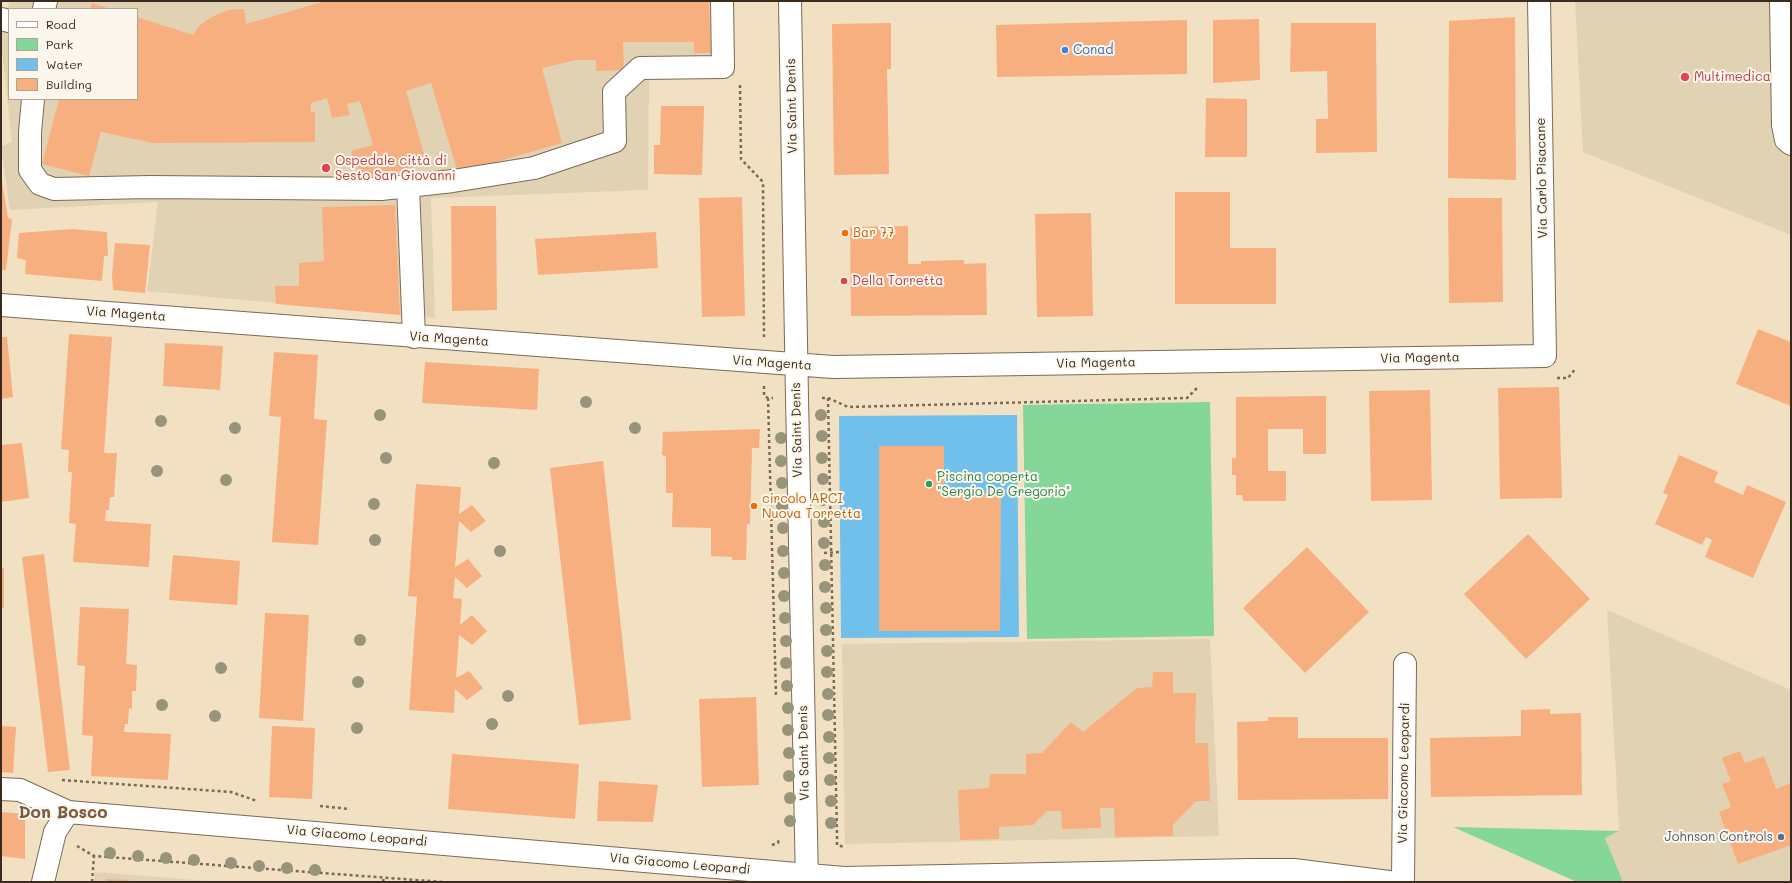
<!DOCTYPE html>
<html>
<head>
<meta charset="utf-8">
<style>
  body { margin:0 }
  #map { position:relative; width:1792px; height:883px; overflow:hidden; background:#f1e0c2; font-family:Mali,sans-serif }
  canvas { display:block }
  .frame { position:absolute; inset:0; border:2px solid #3b2a1e; pointer-events:none }
  .legend { position:absolute; left:8px; top:8px; width:130px; height:92px; box-sizing:border-box; background:#fbf7ec; border:1px solid #aea59a; margin:0; padding:5px 7px; list-style:none; font-size:12px; color:#3b2a1e }
  .legend li { display:flex; align-items:center; gap:8px; height:20px }
  .legend b { width:20px; border:1px solid #aea59a }
</style>
</head>
<body>
<div id="map">
<canvas width="1792" height="883"></canvas>
<div class="frame"></div>
<ul class="legend">
<li><b style="height:5px;background:#fff"></b>Road</li>
<li><b style="height:11px;background:#84d799"></b>Park</li>
<li><b style="height:11px;background:#70c0eb"></b>Water</li>
<li><b style="height:11px;background:#f8af80"></b>Building</li>
</ul>
</div>
<script>
const context = document.querySelector('canvas').getContext('2d');
context.lineJoin = 'round';
function paint(path, color) { context.fillStyle = color; context.fill(path, 'evenodd'); }
function strokePath(path, color, width, dash) { context.strokeStyle = color; context.lineWidth = width; context.lineCap = dash ? 'butt' : 'round'; context.setLineDash(dash || []); context.stroke(path); }
function label(font, color, halo, rows, align = 'center') {
  context.font = font + ' Mali,sans-serif'; context.lineWidth = 4; context.setLineDash([]); context.textBaseline = 'middle'; context.strokeStyle = halo; context.fillStyle = color; for (const [text, x, y, turn = 0] of rows) {
    context.save(); context.translate(x, y); context.rotate((+turn || 0) * Math.PI / 180); context.textAlign = isNaN(turn) ? turn : align; if (halo) context.strokeText(text, 0, 0); context.fillText(text, 0, 0); context.restore();
  }
}
paint(new Path2D(`
  M 10,1 L 734,1 L 735,76 L 649,80 L 648,190 L 431,198 L 435,318 L 147,291 L 158,202 L 10,210 L 1,146 L 12,142 L 1,42 L 1,24 ZM 9,9 L 137,9 L 137,99 L 9,99 Z
  M 1575,1 L 1791,1 L 1791,235 L 1583,152 Z
  M 1607,610 L 1791,690 L 1791,882 L 1623,882 L 1605,838 L 1619,830 Z
  M 1210,639 L 1219,836 L 845,844 L 842,644 Z
  M 95,872 L 219,882 L 94,882 Z`), '#e2d2b4');
paint(new Path2D(`
  M 1210,402 L 1214,636 L 1027,639 L 1023,405 Z
  M 1453,827 L 1619,831 L 1605,838 L 1623,882 L 1577,882 Z`), '#84d799');
paint(new Path2D(`
  M 1017,415 L 1019,637 L 841,638 L 839,416 Z`), '#70c0eb');
paint(new Path2D(`
  M 326,1 L 709,1 L 711,53 L 694,53 L 694,42 L 623,42 L 624,70 L 596,71 L 596,60 L 576,60 L 542,68 L 562,143 L 458,173 L 431,83 L 406,91 L 425,157 L 419,165 L 390,174 L 369,177 L 362,176 L 357,171 L 351,151 L 373,145 L 360,101 L 347,104 L 350,115 L 332,118 L 327,98 L 311,103 L 311,112 L 315,112 L 315,142 L 153,143 L 101,132 L 89,176 L 42,164 L 59,99 L 137,99 L 137,17 L 193,35 L 200,25 L 212,17 L 228,10 L 244,9 L 246,24 Z
  M 92,3 L 111,9 L 90,9 Z
  M 1515,17 L 1516,180 L 1448,178 L 1449,21 Z
  M 1259,19 L 1260,80 L 1213,83 L 1213,20 Z
  M 1187,20 L 1187,74 L 997,77 L 996,25 Z
  M 891,23 L 891,69 L 887,69 L 889,174 L 834,175 L 832,24 Z
  M 1291,23 L 1376,23 L 1377,152 L 1316,153 L 1316,119 L 1328,119 L 1327,71 L 1290,72 Z
  M 1206,98 L 1247,99 L 1247,157 L 1205,157 Z
  M 661,106 L 704,106 L 702,175 L 654,174 L 654,145 L 660,145 Z
  M 1,175 L 8,218 L 12,219 L 6,270 L 1,270 Z
  M 1175,192 L 1230,192 L 1230,248 L 1276,248 L 1276,304 L 1175,304 Z
  M 742,197 L 745,316 L 702,317 L 699,198 Z
  M 1448,198 L 1502,198 L 1503,302 L 1449,303 Z
  M 395,205 L 400,315 L 276,304 L 275,286 L 299,286 L 299,263 L 324,261 L 322,207 Z
  M 451,206 L 496,206 L 497,310 L 452,311 Z
  M 1091,213 L 1093,316 L 1037,317 L 1035,214 Z
  M 908,226 L 908,264 L 921,264 L 921,261 L 964,260 L 964,264 L 986,263 L 987,315 L 851,316 L 850,227 Z
  M 73,229 L 107,232 L 108,256 L 104,256 L 102,281 L 25,274 L 26,260 L 17,258 L 19,233 Z
  M 656,232 L 658,268 L 538,275 L 535,239 Z
  M 115,243 L 150,245 L 145,293 L 113,290 L 112,275 Z
  M 1758,329 L 1791,342 L 1791,406 L 1736,384 Z
  M 69,334 L 112,337 L 104,453 L 117,453 L 114,497 L 110,497 L 109,510 L 106,510 L 105,521 L 151,524 L 149,567 L 73,562 L 76,524 L 69,523 L 72,472 L 68,472 L 69,450 L 61,449 Z
  M 1,337 L 7,337 L 13,397 L 1,399 Z
  M 165,343 L 223,346 L 220,390 L 163,386 Z
  M 274,352 L 318,355 L 314,419 L 327,420 L 318,545 L 272,542 L 281,417 L 269,416 Z
  M 425,362 L 539,369 L 537,410 L 422,403 Z
  M 1559,387 L 1562,498 L 1500,499 L 1498,388 Z
  M 1430,390 L 1432,500 L 1371,501 L 1369,391 Z
  M 1326,396 L 1326,454 L 1303,454 L 1303,429 L 1268,429 L 1268,471 L 1286,471 L 1286,501 L 1243,501 L 1242,495 L 1236,495 L 1236,475 L 1232,475 L 1232,458 L 1236,458 L 1236,397 Z
  M 760,429 L 759,448 L 752,448 L 750,524 L 747,524 L 746,560 L 732,560 L 732,557 L 711,556 L 711,528 L 672,527 L 673,493 L 666,493 L 666,456 L 662,455 L 663,432 Z
  M 22,443 L 29,498 L 1,502 L 1,445 Z
  M 879,446 L 944,446 L 944,493 L 1001,493 L 1000,631 L 879,631 Z
  M 1679,455 L 1718,472 L 1714,482 L 1743,495 L 1747,485 L 1786,502 L 1753,578 L 1705,557 L 1712,540 L 1706,537 L 1702,545 L 1655,524 L 1668,495 L 1663,493 Z
  M 603,461 L 631,720 L 579,725 L 550,468 Z
  M 416,484 L 461,487 L 459,514 L 472,505 L 486,521 L 471,532 L 459,521 L 455,567 L 468,559 L 482,576 L 467,588 L 455,577 L 453,598 L 462,599 L 460,625 L 472,615 L 487,631 L 472,645 L 459,635 L 456,678 L 469,671 L 483,688 L 467,700 L 455,689 L 454,713 L 409,710 L 417,597 L 408,596 Z
  M 1528,534 L 1590,599 L 1526,659 L 1464,594 Z
  M 1307,547 L 1369,612 L 1305,673 L 1243,608 Z
  M 44,554 L 70,770 L 48,772 L 22,557 Z
  M 173,555 L 240,561 L 237,605 L 169,600 Z
  M 1,568 L 4,568 L 4,608 L 1,608 Z
  M 80,607 L 129,609 L 126,664 L 137,665 L 136,691 L 132,691 L 132,709 L 129,708 L 128,724 L 125,724 L 124,732 L 171,734 L 168,780 L 91,776 L 93,736 L 82,735 L 85,666 L 77,665 Z
  M 265,613 L 309,615 L 303,721 L 259,718 Z
  M 1153,672 L 1173,672 L 1173,693 L 1196,693 L 1195,743 L 1208,743 L 1210,801 L 1196,801 L 1173,825 L 1173,836 L 1115,837 L 1114,808 L 1100,808 L 1101,828 L 1062,829 L 1061,811 L 1047,811 L 1033,825 L 999,827 L 999,839 L 960,840 L 958,790 L 989,788 L 990,774 L 1026,774 L 1026,754 L 1042,753 L 1071,722 L 1083,732 L 1137,688 L 1152,687 Z
  M 756,697 L 759,785 L 702,787 L 699,699 Z
  M 1550,709 L 1550,714 L 1581,713 L 1582,795 L 1431,797 L 1430,738 L 1521,736 L 1521,710 Z
  M 1268,717 L 1298,717 L 1298,738 L 1388,738 L 1388,799 L 1238,800 L 1237,722 L 1268,721 Z
  M 1,726 L 16,727 L 13,773 L 1,772 Z
  M 272,726 L 315,728 L 312,799 L 269,797 Z
  M 1740,751 L 1745,763 L 1764,756 L 1776,789 L 1791,783 L 1791,845 L 1738,864 L 1719,812 L 1731,807 L 1722,784 L 1731,781 L 1722,758 Z
  M 452,754 L 579,764 L 575,819 L 448,809 Z
  M 599,781 L 658,785 L 653,822 L 597,821 Z
  M 1,812 L 25,814 L 25,859 L 1,856 Z
  M 106,879 L 129,880 L 129,882 L 106,882 Z`), '#f8af80');
const minor = new Path2D(`
  M 790,1 L 797,398 L 807,882
  M 1781,1 L 1783,125 L 1786,140 L 1791,144
  M 44,9 L 46,1
  M 1,19 L 9,21
  M 33,99 L 30,132 L 30,170 L 40,184 L 54,189 L 150,187 L 381,189 L 453,181 L 534,168 L 615,141 L 614,92 L 640,68 L 723,67 L 722,1
  M 408,186 L 414,337
  M 1,305 L 833,367 L 1545,356 L 1539,1
  M 1,789 L 20,790 L 68,812 L 844,878 L 1251,870 L 1294,870 L 1389,882
  M 43,882 L 55,832 L 68,812
  M 1403,882 L 1405,664`);
strokePath(minor, '#7b6a57', 24);
strokePath(new Path2D(`
  M 740,85 L 741,159 L 763,182 L 764,337
  M 1557,378 L 1568,378 L 1576,368
  M 764,386 L 764,396 L 768,398 L 773,398
  M 768,398 L 776,696
  M 822,398 L 828,398 L 848,407 L 1187,398 L 1198,387
  M 828,398 L 837,836 L 837,845 L 844,847
  M 824,553 L 840,552
  M 62,780 L 231,792 L 257,801
  M 320,806 L 350,809
  M 772,845 L 778,843 L 779,839
  M 77,846 L 94,856 L 443,882
  M 92,882 L 94,856
  M 383,882 L 384,877`), '#7b6a57', 2.5, [3, 3]);
strokePath(minor, '#fff', 22);
context.fillStyle = '#979479';
for (const [x, y] of [
  [586,402],
  [380,415],
  [821,415],
  [161,421],
  [235,428],
  [635,428],
  [822,436],
  [781,438],
  [386,458],
  [822,458],
  [781,461],
  [494,463],
  [157,471],
  [823,479],
  [226,480],
  [782,483],
  [823,500],
  [374,504],
  [782,506],
  [824,522],
  [783,528],
  [375,540],
  [824,543],
  [500,551],
  [783,551],
  [825,565],
  [784,573],
  [825,587],
  [784,596],
  [826,608],
  [785,618],
  [826,630],
  [360,640],
  [786,641],
  [827,651],
  [786,663],
  [221,668],
  [827,672],
  [358,682],
  [787,686],
  [828,694],
  [508,696],
  [162,705],
  [788,708],
  [828,715],
  [215,716],
  [492,724],
  [357,728],
  [788,730],
  [829,737],
  [789,753],
  [829,758],
  [789,776],
  [830,780],
  [790,798],
  [831,801],
  [790,821],
  [831,823],
  [110,853],
  [138,856],
  [166,858],
  [194,860],
  [231,863],
  [259,866],
  [287,868],
  [315,870]
]) { context.beginPath(); context.arc(x, y, 6, 0, 2 * Math.PI); context.fill(); }
for (const [x, y, r, color] of [
  [1065,50,4,"#3f7fe0"],
  [1685,77,5,"#e0444e"],
  [326,168,5,"#e0444e"],
  [845,233,4,"#e8710a"],
  [844,281,4,"#e0444e"],
  [929,484,4,"#2e9e5b"],
  [754,506,4,"#e8710a"],
  [1781,837,4,"#5c6f8a"]
]) { const dot = new Path2D(); dot.arc(x, y, r, 0, 2 * Math.PI); context.fillStyle = color; context.fill(dot); strokePath(dot, '#fbf7ec', 1.5); }
label('13px', '#366cbe', '#fbf7ec', [
  ["Conad",1073,50]
], 'left');
label('13px', '#be3a42', '#fbf7ec', [
  ["Multimedica",1694,77],
  ["Ospedale città di",335,161],
  ["Sesto San Giovanni",335,176],
  ["Della Torretta",852,281]
], 'left');
label('13px', '#3b2a1e', '#fbf7ec', [
  ["Via Saint Denis",792,106,-91],
  ["Via Carlo Pisacane",1542,178,-91],
  ["Via Magenta",126,314,4],
  ["Via Magenta",449,339,4],
  ["Via Magenta",1420,358,-1],
  ["Via Magenta",772,363,4],
  ["Via Magenta",1096,363,-1],
  ["Via Saint Denis",797,430,-91],
  ["Via Saint Denis",804,753,-91],
  ["Via Giacomo Leopardi",1404,773,-89],
  ["Via Giacomo Leopardi",357,836,5],
  ["Via Giacomo Leopardi",680,864,5]
]);
label('13px', '#c56008', '#fbf7ec', [
  ["Bar 77",853,233],
  ["circolo ARCI",762,499],
  ["Nuova Torretta",762,514]
], 'left');
label('13px', '#27864d', '#fbf7ec', [
  ["Piscina coperta",937,477],
  ["\"Sergio De Gregorio\"",937,492]
], 'left');
label('13px', '#4e5e75', '#fbf7ec', [
  ["Johnson Controls",1773,837]
], 'right');
label('bold 17px', '#7d5940', '#fbf7ec', [
  ["Don Bosco",63,813]
]);
</script>
</body>
</html>
